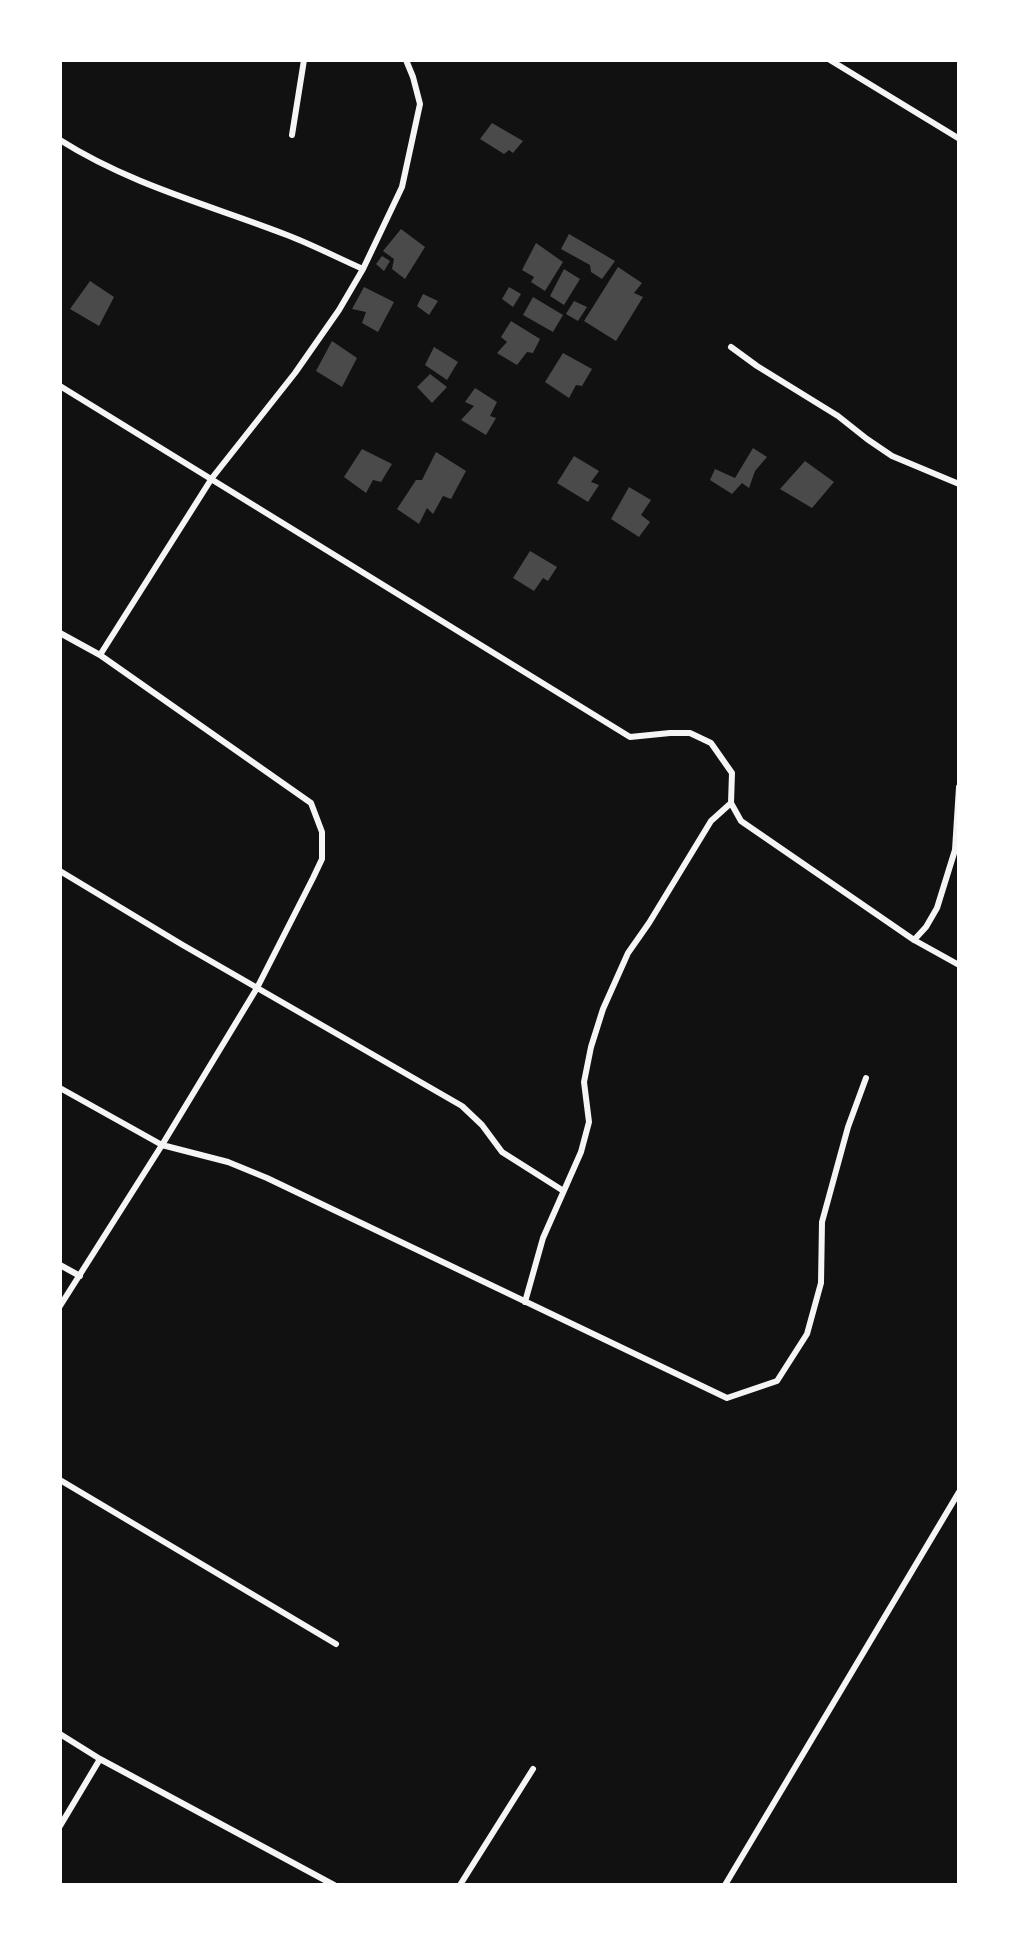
<!DOCTYPE html>
<html>
<head>
<meta charset="utf-8">
<style>
  body { margin:0 }
  #map { position:relative; width:1019px; height:1945px; overflow:hidden; background:#111; font-family:Inter,sans-serif }
  canvas { display:block }
  .frame { position:absolute; inset:0; border:62px solid #fff; pointer-events:none }
</style>
</head>
<body>
<div id="map">
<canvas width="1019" height="1945"></canvas>
<div class="frame"></div>
</div>
<script>
const context = document.querySelector('canvas').getContext('2d');
context.lineJoin = 'round';
function paint(path, color) { context.fillStyle = color; context.fill(path, 'evenodd'); }
function strokePath(path, color, width, dash) { context.strokeStyle = color; context.lineWidth = width; context.lineCap = dash ? 'butt' : 'round'; context.setLineDash(dash || []); context.stroke(path); }
paint(new Path2D(`
  M 492,123 L 523,141 L 513,153 L 509,150 L 504,154 L 480,139 Z
  M 401,229 L 425,247 L 405,279 L 392,269 L 394,259 L 383,251 Z
  M 569,234 L 615,261 L 602,279 L 591,272 L 590,265 L 561,249 Z
  M 536,243 L 563,262 L 545,291 L 531,282 L 534,277 L 522,270 Z
  M 382,256 L 390,261 L 384,271 L 376,264 Z
  M 618,267 L 642,283 L 634,293 L 643,297 L 616,341 L 584,321 Z
  M 564,269 L 580,279 L 564,305 L 550,296 Z
  M 90,281 L 114,297 L 99,326 L 70,309 Z
  M 364,287 L 394,302 L 378,332 L 362,323 L 366,312 L 352,309 Z
  M 509,287 L 521,294 L 513,307 L 502,299 Z
  M 423,294 L 438,301 L 429,315 L 417,306 Z
  M 533,297 L 563,315 L 553,332 L 523,315 Z
  M 574,301 L 587,307 L 578,321 L 566,314 Z
  M 511,321 L 540,339 L 533,353 L 527,352 L 517,365 L 497,353 L 507,342 L 501,337 Z
  M 332,341 L 357,358 L 342,387 L 316,371 Z
  M 434,347 L 458,362 L 447,380 L 425,365 Z
  M 563,353 L 592,369 L 582,386 L 576,385 L 569,398 L 545,382 Z
  M 430,374 L 447,387 L 432,403 L 417,387 Z
  M 475,388 L 497,402 L 490,416 L 496,418 L 486,435 L 461,420 L 474,406 L 465,402 Z
  M 753,448 L 767,457 L 755,471 L 749,488 L 742,483 L 732,494 L 710,480 L 715,469 L 735,478 Z
  M 362,449 L 392,464 L 381,482 L 373,480 L 366,493 L 344,477 Z
  M 436,452 L 466,471 L 451,499 L 443,496 L 433,514 L 427,508 L 419,524 L 397,509 L 416,480 L 422,480 Z
  M 574,456 L 599,471 L 591,482 L 599,485 L 588,502 L 557,483 Z
  M 805,461 L 834,482 L 812,508 L 780,489 Z
  M 629,487 L 651,500 L 641,515 L 650,522 L 639,537 L 611,519 Z
  M 530,551 L 557,567 L 548,581 L 543,578 L 534,591 L 513,578 Z`), '#4a4a4a');
strokePath(new Path2D(`
  M 830,60 L 958,138
  M 292,135 L 304,60
  M 60,140 C 131,185 210,205 287,235 C 313,245 338,258 363,269
  M 731,347 L 757,366 L 838,416 L 867,439 L 892,456 L 959,484
  M 60,386 L 630,737 L 670,733 L 690,733 L 711,743 L 732,773 L 731,803 L 741,821 L 914,940 L 959,965
  M 60,633 L 100,655 L 311,803 L 322,832 L 322,859 L 313,878 L 257,988 L 162,1145 L 60,1306
  M 100,655 L 212,478 L 295,373 L 339,310 L 363,269 L 402,187 L 420,104 L 413,77 L 406,60
  M 60,871 L 181,944 L 462,1106 L 482,1125 L 502,1152 L 562,1190
  M 914,940 L 926,927 L 937,908 L 955,850 L 959,787
  M 60,1088 L 162,1145 L 228,1162 L 267,1178 L 727,1398 L 777,1381 L 807,1334 L 821,1283 L 822,1222 L 848,1127 L 866,1078
  M 60,1265 L 80,1276
  M 525,1302 L 543,1238 L 581,1152 L 589,1122 L 584,1082 L 591,1047 L 603,1009 L 628,953 L 649,923 L 711,821 L 731,803
  M 60,1480 L 336,1644
  M 60,1734 L 100,1759 L 334,1885
  M 60,1826 L 100,1759
  M 460,1885 L 533,1769
  M 725,1885 L 959,1492`), '#f5f5f5', 6);
</script>
</body>
</html>
